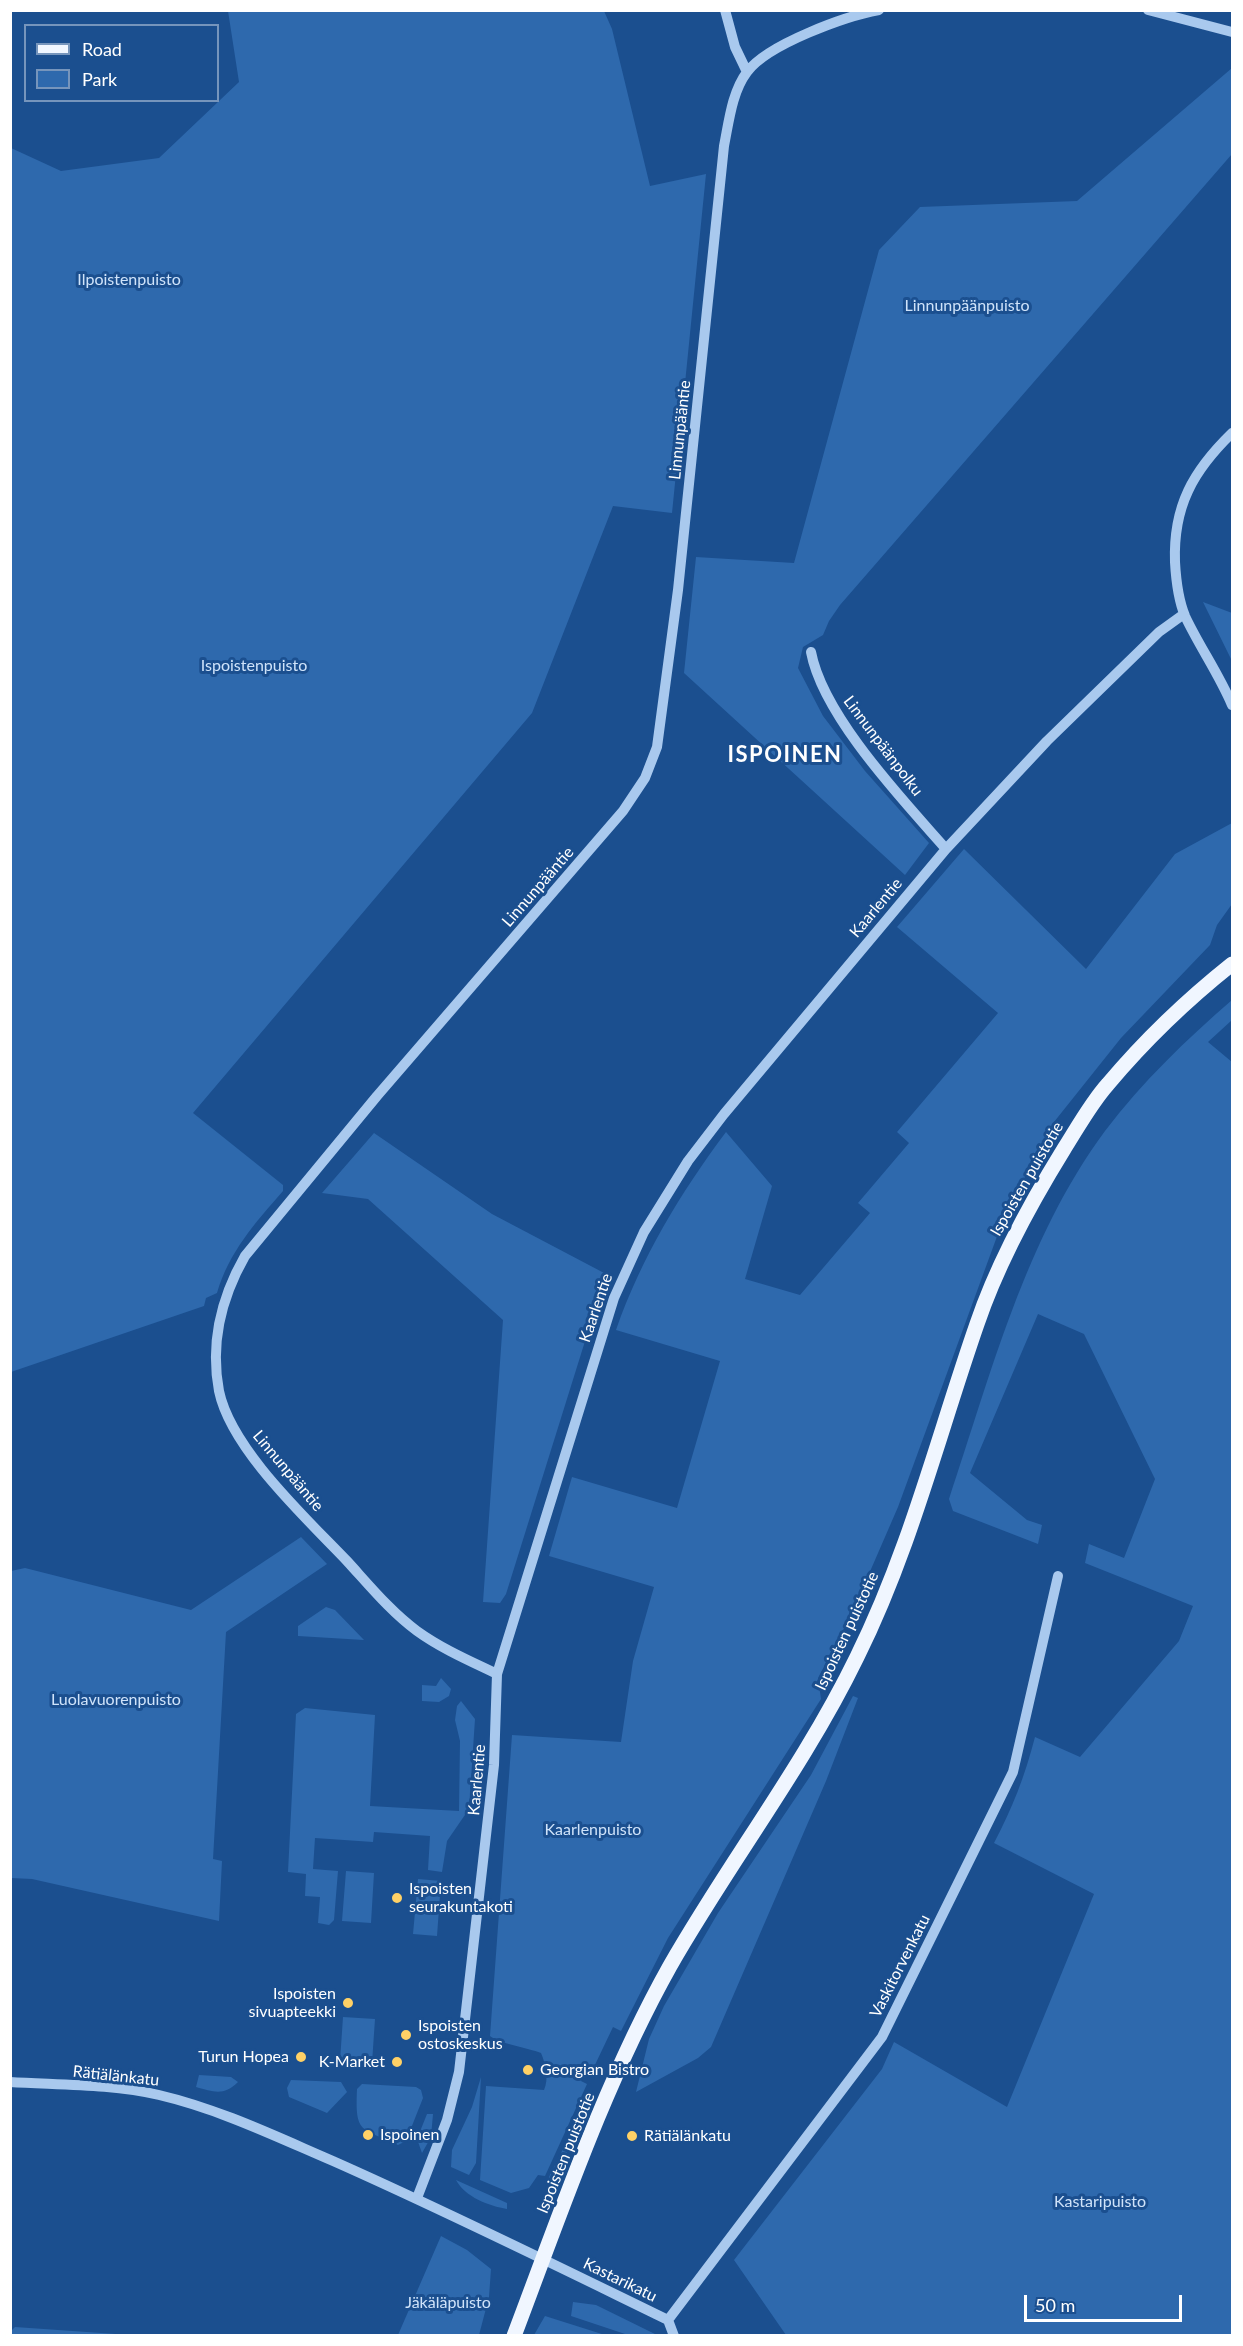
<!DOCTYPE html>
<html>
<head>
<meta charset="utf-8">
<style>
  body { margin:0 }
  #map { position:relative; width:1243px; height:2346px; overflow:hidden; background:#1b4f8f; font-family:Lato,sans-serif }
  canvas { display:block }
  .frame { position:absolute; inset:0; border:12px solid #fff; pointer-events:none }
  .legend { position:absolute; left:24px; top:24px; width:195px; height:78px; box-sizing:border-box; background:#1b4f8f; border:2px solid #7695bc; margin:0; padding:8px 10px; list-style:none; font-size:18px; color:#fff }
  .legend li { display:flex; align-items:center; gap:12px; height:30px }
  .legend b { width:30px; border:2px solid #7695bc }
  .scale { position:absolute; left:1024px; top:2295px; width:158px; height:27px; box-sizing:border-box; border:3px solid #fff; border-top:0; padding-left:8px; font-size:18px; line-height:21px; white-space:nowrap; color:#fff; -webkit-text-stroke:4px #1b4f8f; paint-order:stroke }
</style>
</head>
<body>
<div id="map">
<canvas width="1243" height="2346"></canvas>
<div class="frame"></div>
<ul class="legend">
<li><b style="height:8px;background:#f0f6ff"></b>Road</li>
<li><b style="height:16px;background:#2e69ad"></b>Park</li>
</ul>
<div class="scale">50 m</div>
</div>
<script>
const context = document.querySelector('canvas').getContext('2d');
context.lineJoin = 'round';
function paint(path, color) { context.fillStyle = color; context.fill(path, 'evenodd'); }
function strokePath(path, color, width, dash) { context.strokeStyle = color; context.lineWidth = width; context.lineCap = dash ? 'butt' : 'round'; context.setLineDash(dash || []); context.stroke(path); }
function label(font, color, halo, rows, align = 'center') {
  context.font = font + ' Lato,sans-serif'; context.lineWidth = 6; context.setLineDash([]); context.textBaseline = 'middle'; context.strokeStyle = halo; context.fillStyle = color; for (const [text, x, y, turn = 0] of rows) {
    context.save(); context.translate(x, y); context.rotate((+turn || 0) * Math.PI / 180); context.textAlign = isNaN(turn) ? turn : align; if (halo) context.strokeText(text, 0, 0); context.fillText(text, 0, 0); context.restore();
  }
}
paint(new Path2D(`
  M 228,11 L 604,11 L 612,29 L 650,186 L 706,174 L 672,513 L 613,506 L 532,713 L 193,1113 L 283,1185 L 283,1191 C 255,1223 229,1252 217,1293 L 206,1298 L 204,1306 L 11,1372 L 11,148 L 61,171 L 159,158 L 239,82 Z
  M 1232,68 L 1232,154 L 840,605 L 829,621 L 823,635 L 803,647 L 798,668 L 823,716 L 865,771 L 929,843 L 905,875 L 684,673 L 696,557 L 794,563 L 879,250 L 920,207 L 1077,201 Z
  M 1203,602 L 1232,613 L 1232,662 L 1231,659 Z
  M 1232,823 L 1232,904 L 1217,925 L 1210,945 L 1121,1038 L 1054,1122 L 1003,1220 L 898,1507 L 852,1613 L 818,1678 L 821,1699 L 668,1938 L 621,2031 L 613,2027 L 593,2069 L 588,2067 L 581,2081 L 587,2084 L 545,2176 L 538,2175 L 529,2188 L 511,2193 L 480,2180 L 486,2086 L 544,2090 C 549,2079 546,2065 541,2053 C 528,2048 498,2043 490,2036 L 512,1735 L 621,1742 L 633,1661 L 654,1587 L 549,1556 L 572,1477 L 677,1508 L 720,1361 L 616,1330 C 641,1258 681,1192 726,1132 L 772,1186 L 745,1279 L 800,1295 L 870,1213 L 858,1203 L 909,1143 L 897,1132 L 998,1013 L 897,927 L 964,849 L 1086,969 L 1175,854 Z
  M 1232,1000 L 1232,1020 L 1208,1042 L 1232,1062 L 1232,2335 L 786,2335 L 734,2260 L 882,2069 L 894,2042 L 1007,2107 L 1094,1894 L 994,1843 C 1012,1809 1025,1776 1035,1737 L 1080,1757 L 1179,1641 L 1193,1606 L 1085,1563 L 1089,1544 L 1124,1558 L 1155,1479 L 1084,1334 L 1038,1314 L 970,1473 L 1027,1520 L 1042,1525 L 1038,1544 L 953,1511 L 949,1499 C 991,1374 1025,1239 1105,1131 C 1142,1082 1186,1040 1232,1000 Z
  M 374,1133 L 492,1214 L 606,1274 L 506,1594 L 500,1603 L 483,1602 L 503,1320 L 368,1199 L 322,1193 Z
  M 301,1537 L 327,1564 L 226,1632 L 213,1859 L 222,1861 L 219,1921 L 32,1879 L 11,1878 L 11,1571 L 25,1568 L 191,1610 Z
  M 326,1607 L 335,1610 L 364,1640 L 298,1636 L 298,1626 Z
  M 441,1678 L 451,1689 L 449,1696 L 439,1702 L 422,1701 L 422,1685 L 436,1686 Z
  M 853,1696 L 858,1698 L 826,1781 L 711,2047 L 698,2058 L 636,2092 L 649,2039 L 664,2006 L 718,1913 L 811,1775 Z
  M 461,1701 L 475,1719 L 469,1809 L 447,1841 L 442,1872 L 428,1870 L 430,1836 L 374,1832 L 373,1842 L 315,1838 L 313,1869 L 338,1871 L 334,1920 L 329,1925 L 318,1923 L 320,1897 L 305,1896 L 306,1874 L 288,1872 L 296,1714 L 305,1708 L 375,1715 L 370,1806 L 459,1811 L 460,1741 L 455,1720 L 457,1706 Z
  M 346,1871 L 374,1873 L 371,1923 L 342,1921 Z
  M 418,1879 L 441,1881 L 437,1936 L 413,1934 Z
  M 343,2017 L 375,2019 L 372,2063 L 340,2061 Z
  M 199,2075 L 231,2077 L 238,2082 C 224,2096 214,2092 196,2087 Z
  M 481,2077 L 476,2163 L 469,2175 L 451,2167 L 452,2150 L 472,2107 Z
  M 291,2080 L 341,2082 L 347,2092 L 327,2113 L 289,2097 L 287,2088 Z
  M 362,2084 L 416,2087 L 421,2090 L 423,2098 L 406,2141 L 398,2145 C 360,2127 355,2134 357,2089 Z
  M 427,2114 L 433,2114 L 431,2137 L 422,2153 L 417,2139 Z
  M 578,2119 L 581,2121 L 549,2194 L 546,2191 L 549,2177 Z
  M 456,2180 L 507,2203 L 507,2209 C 489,2206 465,2197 456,2180 Z
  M 441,2236 L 467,2250 L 491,2269 L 489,2297 L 479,2335 L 398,2335 Z
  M 573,2302 L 596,2305 L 657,2335 L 628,2335 L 571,2316 Z
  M 545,2316 L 605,2335 L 534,2335 Z
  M 15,2327 L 130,2335 L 11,2335 L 11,2331 Z`), '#2e69ad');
strokePath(new Path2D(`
  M 725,10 L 735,47 L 747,72
  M 1148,10 L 1232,32
  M 1232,433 C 1193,471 1173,506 1175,562 C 1176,580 1178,599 1185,616 C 1199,646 1219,674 1232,705
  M 811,652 C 823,716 903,800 946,849
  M 497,1674 C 470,1661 442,1649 417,1631 C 391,1612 369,1585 347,1561 C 306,1518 231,1449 219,1391 C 210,1343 221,1298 245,1256 L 377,1096 L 623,811 L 645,778 L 657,747 L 678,590 L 724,146 C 729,121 732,92 747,72 C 768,44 846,16 879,10
  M 10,2082 C 59,2085 112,2084 159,2095 C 219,2109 277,2137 333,2161 C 446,2211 557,2266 668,2320 L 674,2336
  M 417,2198 L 447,2120 L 459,2072 L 494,1765 L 497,1674 L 614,1298 L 644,1232 L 688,1161 L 724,1114 L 946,849 L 1047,741 L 1159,632 L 1184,614
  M 668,2320 L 882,2037 L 1013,1772 L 1058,1576`), '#a9c9ee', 10);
strokePath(new Path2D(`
  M 514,2336 C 561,2212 605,2082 670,1966 C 730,1861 804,1766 857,1657 C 910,1550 938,1436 977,1324 C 998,1262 1030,1204 1064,1149 C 1078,1127 1091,1103 1108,1084 C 1145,1040 1188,999 1232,964`), '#f0f6ff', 15);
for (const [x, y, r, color] of [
  [397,1898,6,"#ffd166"],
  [348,2003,6,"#ffd166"],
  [406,2035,6,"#ffd166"],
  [301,2057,6,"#ffd166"],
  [397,2062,6,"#ffd166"],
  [528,2070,6,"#ffd166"],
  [368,2135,6,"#ffd166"],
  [632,2136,6,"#ffd166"]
]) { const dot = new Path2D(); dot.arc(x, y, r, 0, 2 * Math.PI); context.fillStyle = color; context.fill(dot); strokePath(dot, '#1b4f8f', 2); }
label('16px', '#cfe3fa', '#1b4f8f', [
  ["Ilpoistenpuisto",129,280],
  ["Linnunpäänpuisto",967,306],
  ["Ispoistenpuisto",254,666],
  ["Luolavuorenpuisto",116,1700],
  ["Kaarlenpuisto",593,1830],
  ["Kastaripuisto",1100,2202],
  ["Jäkäläpuisto",448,2303]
]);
label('16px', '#fff', '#1b4f8f', [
  ["Linnunpääntie",680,430,-84],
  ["Linnunpäänpolku",883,746,53],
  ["Linnunpääntie",538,887,-49],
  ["Kaarlentie",876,908,-50],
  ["Ispoisten puistotie",1027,1179,-60],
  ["Kaarlentie",596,1308,-71],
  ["Linnunpääntie",288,1471,50],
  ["Ispoisten puistotie",847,1631,-65],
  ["Kaarlentie",477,1780,-85],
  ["Vaskitorvenkatu",900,1966,-63],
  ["Rätiälänkatu",116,2076,6],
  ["Ispoisten puistotie",566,2153,-68],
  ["Kastarikatu",620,2280,26]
]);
label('16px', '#fff', '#1b4f8f', [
  ["Ispoisten",409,1889],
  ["seurakuntakoti",409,1907],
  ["Ispoisten",336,1994,"right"],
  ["sivuapteekki",336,2012,"right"],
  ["Ispoisten",418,2026],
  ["ostoskeskus",418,2044],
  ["Turun Hopea",289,2057,"right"],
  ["K-Market",385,2062,"right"],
  ["Georgian Bistro",540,2070],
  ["Ispoinen",380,2135],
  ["Rätiälänkatu",644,2136]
], 'left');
context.letterSpacing = '1.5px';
label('bold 22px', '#fff', '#1b4f8f', [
  ["ISPOINEN",785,755]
]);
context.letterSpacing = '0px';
</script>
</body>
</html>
